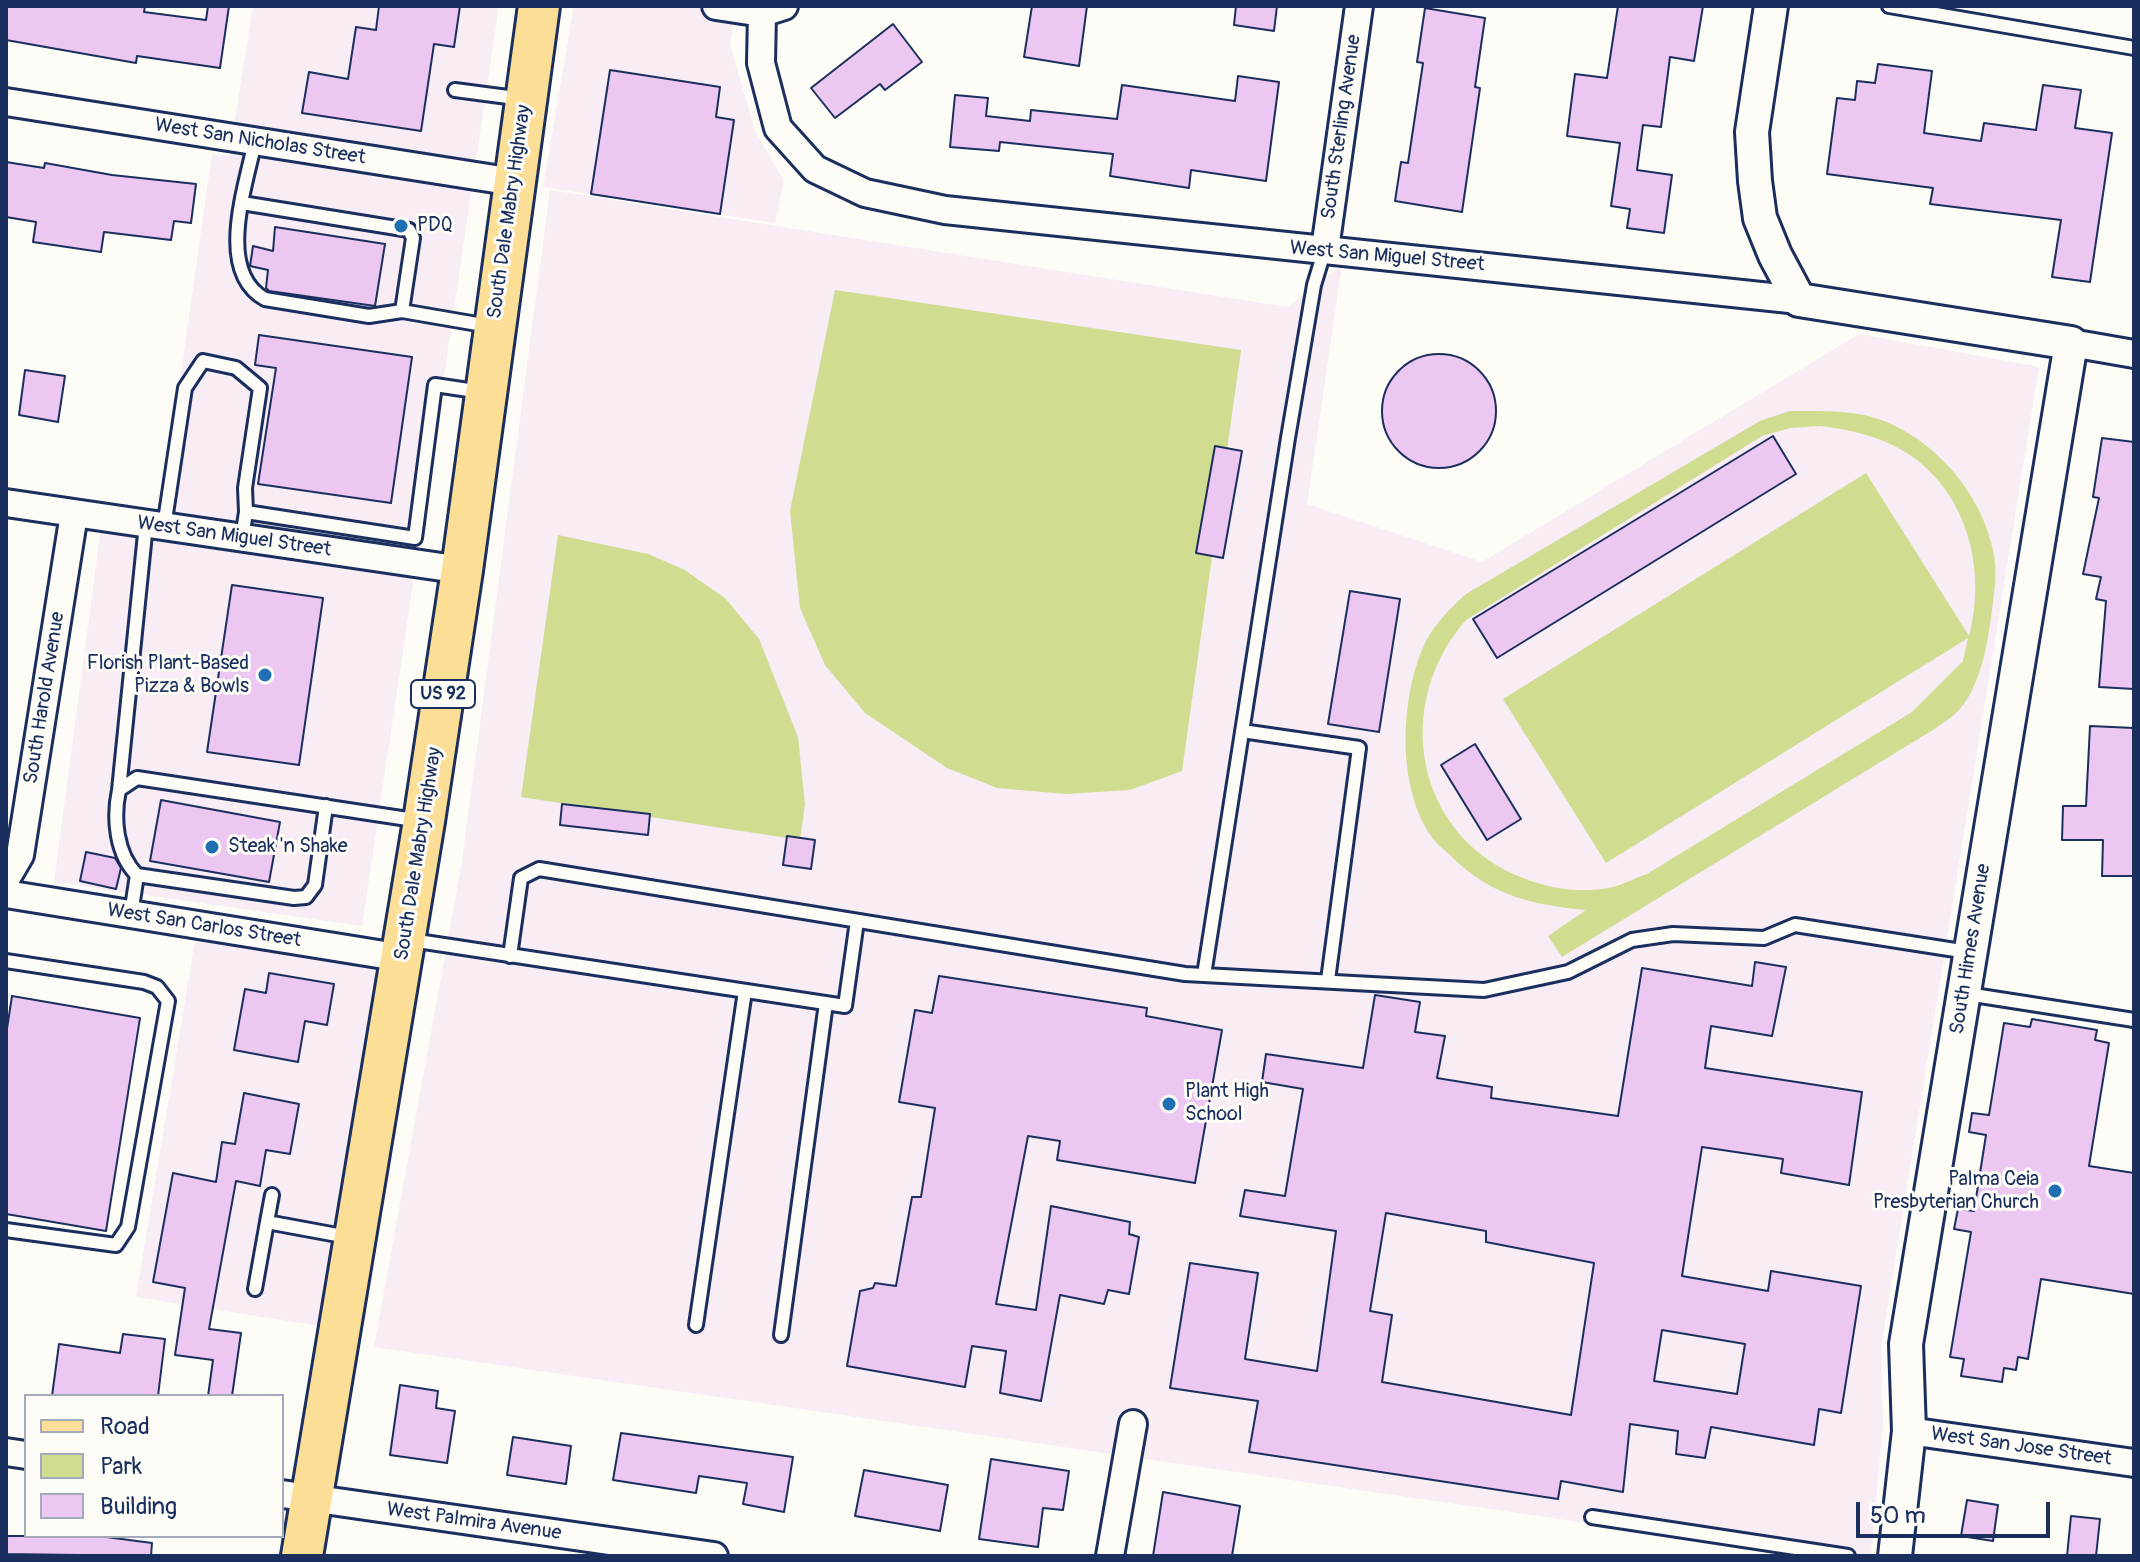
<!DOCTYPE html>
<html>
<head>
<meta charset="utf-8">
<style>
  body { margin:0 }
  #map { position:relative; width:2140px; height:1562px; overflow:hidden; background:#fdfcf7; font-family:Pangolin,sans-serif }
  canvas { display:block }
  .frame { position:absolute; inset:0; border:8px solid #1b2f5e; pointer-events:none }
  .legend { position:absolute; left:24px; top:1394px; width:260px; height:144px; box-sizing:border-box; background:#fdfcf7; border:2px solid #a3aaba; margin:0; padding:10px 14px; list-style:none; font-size:24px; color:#1b2f5e }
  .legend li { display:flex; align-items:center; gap:16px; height:40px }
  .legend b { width:40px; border:2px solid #a3aaba }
  .scale { position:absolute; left:1856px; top:1502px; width:194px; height:36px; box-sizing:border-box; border:4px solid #1b2f5e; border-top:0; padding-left:10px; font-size:24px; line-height:28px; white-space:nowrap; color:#1b2f5e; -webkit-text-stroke:6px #fdfcf7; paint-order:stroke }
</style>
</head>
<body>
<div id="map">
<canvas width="2140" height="1562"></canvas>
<div class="frame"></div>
<ul class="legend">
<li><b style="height:10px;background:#fdde96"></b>Road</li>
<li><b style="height:22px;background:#d0dc8f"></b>Park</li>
<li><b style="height:22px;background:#ecc7f1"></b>Building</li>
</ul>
<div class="scale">50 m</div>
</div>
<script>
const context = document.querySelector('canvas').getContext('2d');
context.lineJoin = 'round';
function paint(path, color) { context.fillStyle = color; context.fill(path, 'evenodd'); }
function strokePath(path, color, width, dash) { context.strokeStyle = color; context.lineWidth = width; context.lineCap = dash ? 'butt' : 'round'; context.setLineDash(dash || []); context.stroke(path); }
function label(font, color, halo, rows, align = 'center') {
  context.font = font + ' Pangolin,sans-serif'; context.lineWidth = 6; context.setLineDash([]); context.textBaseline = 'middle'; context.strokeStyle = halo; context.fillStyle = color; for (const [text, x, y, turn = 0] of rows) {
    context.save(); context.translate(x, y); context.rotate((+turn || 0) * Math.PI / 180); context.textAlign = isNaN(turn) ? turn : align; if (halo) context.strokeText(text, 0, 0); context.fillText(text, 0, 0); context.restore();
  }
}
paint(new Path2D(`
  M 253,6 L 499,6 L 362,926 L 54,882 L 101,528 L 158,535 L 212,154 L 229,156 Z
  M 574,6 L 736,6 L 730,44 L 755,131 L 784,181 L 775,223 L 543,187 Z
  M 550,190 L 1287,307 L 1342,265 L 1307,504 L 1482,562 L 1859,334 L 2039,367 L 1881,1348 L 1883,1424 L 1871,1556 L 1814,1556 L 374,1347 L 462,861 Z
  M 195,940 L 387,970 L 326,1327 L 136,1297 Z`), '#f8ecf5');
paint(new Path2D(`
  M 835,290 L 1241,350 L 1182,771 L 1130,790 L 1066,794 L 997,788 L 947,768 L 865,713 L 825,665 L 800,608 L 790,511 Z
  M 1790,411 C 1815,411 1840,410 1864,415 C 1926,429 1980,488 1993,550 C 1998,572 1994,595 1991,617 C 1987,647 1980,685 1960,709 C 1954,716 1944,722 1936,728 L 1562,957 L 1548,936 L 1586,910 C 1533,905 1492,896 1453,858 C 1446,851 1436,844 1431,836 C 1396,785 1400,695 1426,641 C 1435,623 1451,608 1466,594 L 1760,421 ZM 1820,426 C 1856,430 1895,440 1923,465 C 1971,507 1985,576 1969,636 L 1866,473 L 1503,699 L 1606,863 L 1968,638 L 1963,661 L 1912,712 L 1647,874 C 1636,878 1624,884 1613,887 C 1582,894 1551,889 1523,878 C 1414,836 1392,704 1466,620 L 1762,436 L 1790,428 Z
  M 558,535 L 648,554 L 683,569 L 725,598 L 759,639 L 798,737 L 805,804 L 800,840 L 521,797 Z`), '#d0dc8f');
const building = new Path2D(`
  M 6,6 L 145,6 L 144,12 L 206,20 L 208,6 L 229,6 L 220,68 L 137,56 L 136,63 L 6,40 Z
  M 379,6 L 460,6 L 454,47 L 434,44 L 421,131 L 302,113 L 309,72 L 348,79 L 356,27 L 376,30 Z
  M 1032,6 L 1087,6 L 1079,66 L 1024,57 Z
  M 1236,6 L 1277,6 L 1274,31 L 1234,25 Z
  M 1618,6 L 1703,6 L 1694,61 L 1670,57 L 1661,127 L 1643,125 L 1637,170 L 1672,175 L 1664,233 L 1627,228 L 1630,209 L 1611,206 L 1620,143 L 1567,136 L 1575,74 L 1607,78 Z
  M 1425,8 L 1485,18 L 1475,87 L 1480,88 L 1462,212 L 1395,201 L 1401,162 L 1408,163 L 1423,63 L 1417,62 Z
  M 893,24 L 922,62 L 885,90 L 880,84 L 835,118 L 811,88 Z
  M 1878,64 L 1932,71 L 1924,133 L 1981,141 L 1984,123 L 2036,130 L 2043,85 L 2081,90 L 2075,128 L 2112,133 L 2090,282 L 2052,277 L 2061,220 L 1930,204 L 1933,188 L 1827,174 L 1837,98 L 1855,100 L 1857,81 L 1875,83 Z
  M 610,70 L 720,87 L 716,117 L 734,120 L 720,214 L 591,194 Z
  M 1238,76 L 1279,82 L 1266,181 L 1191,170 L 1189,188 L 1110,176 L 1113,154 L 1000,142 L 999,151 L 950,147 L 955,95 L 988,98 L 986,116 L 1030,121 L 1031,110 L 1117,119 L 1122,85 L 1235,101 Z
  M 6,162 L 44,168 L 45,163 L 112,175 L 196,184 L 191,223 L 174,221 L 171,240 L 104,232 L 101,252 L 33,242 L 36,222 L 6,217 Z
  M 275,227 L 385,244 L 375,306 L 269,291 L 266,288 L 268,270 L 250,266 L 253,246 L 273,251 Z
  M 259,335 L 412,357 L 391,503 L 258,484 L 276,368 L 255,365 Z
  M1382 411a57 57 0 1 1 114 0a57 57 0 1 1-114 0Z
  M 25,370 L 65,376 L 58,422 L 19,415 Z
  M 1773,436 L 1796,474 L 1497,658 L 1473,619 Z
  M 2102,438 L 2134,442 L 2134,689 L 2099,687 L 2106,601 L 2096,599 L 2101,577 L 2083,574 L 2099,498 L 2093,497 Z
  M 1215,446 L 1242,451 L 1223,558 L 1196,553 Z
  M 232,585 L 323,598 L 299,765 L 207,752 Z
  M 1350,591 L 1400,599 L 1379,732 L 1328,724 Z
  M 2090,726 L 2134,728 L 2134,876 L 2102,876 L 2103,840 L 2062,840 L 2063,806 L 2086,806 Z
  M 1475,744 L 1521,819 L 1487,840 L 1441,765 Z
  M 161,800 L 280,822 L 269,882 L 150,861 Z
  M 562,804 L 650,814 L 648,835 L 560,825 Z
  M 787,836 L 815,840 L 811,869 L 783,865 Z
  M 86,852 L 115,858 L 121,868 L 116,889 L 80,881 Z
  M 1755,962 L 1786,967 L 1772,1036 L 1711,1026 L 1705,1068 L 1862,1092 L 1849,1185 L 1781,1173 L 1783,1159 L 1702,1147 L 1682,1276 L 1768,1291 L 1771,1271 L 1861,1286 L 1841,1413 L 1819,1409 L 1814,1445 L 1711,1427 L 1705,1458 L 1676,1454 L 1678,1431 L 1630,1424 L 1623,1492 L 1561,1481 L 1558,1499 L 1249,1452 L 1258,1401 L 1170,1388 L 1190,1263 L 1258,1273 L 1245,1359 L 1317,1371 L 1336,1231 L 1240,1216 L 1245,1190 L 1285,1196 L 1303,1089 L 1262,1082 L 1266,1054 L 1363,1068 L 1375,995 L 1420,1002 L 1415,1032 L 1445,1036 L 1437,1078 L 1492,1087 L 1491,1098 L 1618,1116 L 1642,968 L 1752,986 ZM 1386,1213 L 1486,1231 L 1486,1242 L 1594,1263 L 1571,1415 L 1382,1382 L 1392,1315 L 1370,1311 ZM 1662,1330 L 1745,1344 L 1737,1394 L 1654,1381 Z
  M 269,973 L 334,984 L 327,1025 L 305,1021 L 298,1062 L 234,1050 L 245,989 L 266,993 Z
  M 939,976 L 1147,1008 L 1146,1016 L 1222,1030 L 1195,1183 L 1057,1160 L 1060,1141 L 1028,1136 L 996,1304 L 1036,1310 L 1051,1206 L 1130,1222 L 1129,1234 L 1139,1237 L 1129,1294 L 1108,1290 L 1104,1304 L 1060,1295 L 1041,1401 L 1000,1393 L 1006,1351 L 972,1346 L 965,1387 L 847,1366 L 860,1291 L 873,1288 L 875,1283 L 896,1286 L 912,1197 L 921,1197 L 935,1108 L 899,1102 L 915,1010 L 932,1013 Z
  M 12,996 L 140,1018 L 106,1231 L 6,1214 L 6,1035 Z
  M 2032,1019 L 2097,1030 L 2095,1040 L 2109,1043 L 2089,1166 L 2134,1173 L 2134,1294 L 2041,1279 L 2028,1359 L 2018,1357 L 2016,1370 L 2004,1368 L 2002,1382 L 1961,1376 L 1964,1359 L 1950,1357 L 1971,1232 L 1954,1229 L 1958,1209 L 1974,1211 L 1986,1135 L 1969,1132 L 1972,1113 L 1989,1115 L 2004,1023 L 2030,1027 Z
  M 244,1093 L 299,1104 L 290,1154 L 266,1150 L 260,1186 L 236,1181 L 209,1329 L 241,1333 L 232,1396 L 208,1396 L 213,1360 L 175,1355 L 185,1288 L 153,1282 L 173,1173 L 216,1182 L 222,1142 L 235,1144 Z
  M 123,1334 L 165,1339 L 158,1396 L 52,1396 L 59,1344 L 120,1353 Z
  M 400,1385 L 438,1391 L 436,1408 L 455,1411 L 447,1463 L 390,1455 Z
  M 621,1433 L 793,1457 L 784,1512 L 743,1504 L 747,1483 L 699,1476 L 696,1493 L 613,1480 Z
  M 513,1437 L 571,1446 L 566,1484 L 507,1475 Z
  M 991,1459 L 1069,1471 L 1063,1510 L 1043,1508 L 1038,1547 L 979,1539 Z
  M 864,1470 L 948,1485 L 940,1531 L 855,1516 Z
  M 1163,1492 L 1240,1506 L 1232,1556 L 1153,1556 Z
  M 1967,1500 L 1998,1505 L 1993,1541 L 1961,1536 Z
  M 2071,1516 L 2100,1519 L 2096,1556 L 2067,1556 Z
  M 6,1536 L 99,1536 L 152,1543 L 151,1556 L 6,1554 Z`);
paint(building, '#ecc7f1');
strokePath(building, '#1b2f5e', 2);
const service = new Path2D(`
  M 1889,6 L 2134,48
  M 455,90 L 523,99
  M 255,141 C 246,186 215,271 265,299 L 369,316 L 402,311 L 489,326
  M 242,203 L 409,230 L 413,238 L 402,311
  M 246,512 L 415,538 L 435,385 L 482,392
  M 164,527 L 185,388 L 203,361 L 236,368 L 260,388 L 245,488 L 246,512 L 242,538
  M 1242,731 L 1359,748 L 1328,980
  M 119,790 L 146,524
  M 326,806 L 315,885 L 306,897 L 294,898 L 137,875 C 116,854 113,818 119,790 L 137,778 L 421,821
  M 131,914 L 137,875
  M 411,940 L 845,1006 L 857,921
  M 510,956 L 521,878 L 539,869 L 1185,974 L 1484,990 L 1568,972 L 1632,940 L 1673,934 L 1764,938 L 1795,925 L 1968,952
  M 6,961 L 144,982 L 157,987 L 168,1001 L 128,1227 L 116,1245 L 6,1230
  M 1204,975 L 1288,438 L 1314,285 L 1325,249
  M 1967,994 L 2134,1020
  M 267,1222 L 272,1195
  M 255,1289 L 267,1222 L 348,1237
  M 696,1325 L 745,991
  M 781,1335 L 826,1003
  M 1592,1517 L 1848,1556`);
const minor = new Path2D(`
  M 716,6 L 762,13 L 784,6
  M 762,13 L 761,63 L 778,128 L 815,169 L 865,193 L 945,210 L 1799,300
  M 6,102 L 514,182
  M 1325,249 L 1359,6
  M 2071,343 L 2134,354
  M 6,503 L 462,570
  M 6,879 L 20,855 L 74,514
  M 6,894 L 403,958
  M 1909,1431 L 2134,1463
  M 6,1452 L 26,1455
  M 282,1494 L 714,1556
  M 1110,1556 L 1133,1424`);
const tertiary = new Path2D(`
  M 1771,6 L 1752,132 L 1755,181 L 1760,218 L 1775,255 L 1799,300 L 2071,343 L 1906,1344 L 1909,1431 L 1895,1556`);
const primary = new Path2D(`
  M 302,1556 L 424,821 L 462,570 L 539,6`);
strokePath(service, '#1b2f5e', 18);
strokePath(minor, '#1b2f5e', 32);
strokePath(tertiary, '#1b2f5e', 38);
strokePath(primary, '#1b2f5e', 46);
strokePath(service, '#fdfcf7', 12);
strokePath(minor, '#fdfcf7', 26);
strokePath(tertiary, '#fdfcf7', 32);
strokePath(primary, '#fdde96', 40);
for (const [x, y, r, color] of [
  [401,226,8,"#1f6fb2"],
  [265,675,8,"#1f6fb2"],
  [212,847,8,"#1f6fb2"],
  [1169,1104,8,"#1f6fb2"],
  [2055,1191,8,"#1f6fb2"]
]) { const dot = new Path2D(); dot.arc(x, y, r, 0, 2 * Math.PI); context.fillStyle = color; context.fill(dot); strokePath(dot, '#fdfcf7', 3); }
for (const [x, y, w] of [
  [443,694,64]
]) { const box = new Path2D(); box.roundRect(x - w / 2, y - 14, w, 28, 6); context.fillStyle = '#fdfcf7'; context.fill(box); strokePath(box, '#1b2f5e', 2); }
label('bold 18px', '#1b2f5e', null, [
  ["US 92",443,694]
]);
label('20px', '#1b2f5e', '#fdfcf7', [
  ["South Sterling Avenue",1342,127,-82],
  ["West San Nicholas Street",260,142,9],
  ["South Dale Mabry Highway",510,212,-82],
  ["West San Miguel Street",1387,257,5],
  ["West San Miguel Street",234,537,8],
  ["South Harold Avenue",45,698,-81],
  ["South Dale Mabry Highway",419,854,-81],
  ["West San Carlos Street",204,926,9],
  ["South Himes Avenue",1971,949,-81],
  ["West San Jose Street",2021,1447,8],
  ["West Palmira Avenue",474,1522,8]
]);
label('20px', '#1b2f5e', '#fdfcf7', [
  ["PDQ",417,226],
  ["Florish Plant-Based",249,664,"right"],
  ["Pizza & Bowls",249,687,"right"],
  ["Steak 'n Shake",228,847],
  ["Plant High",1185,1092],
  ["School",1185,1115],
  ["Palma Ceia",2039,1180,"right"],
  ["Presbyterian Church",2039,1203,"right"]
], 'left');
</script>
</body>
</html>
